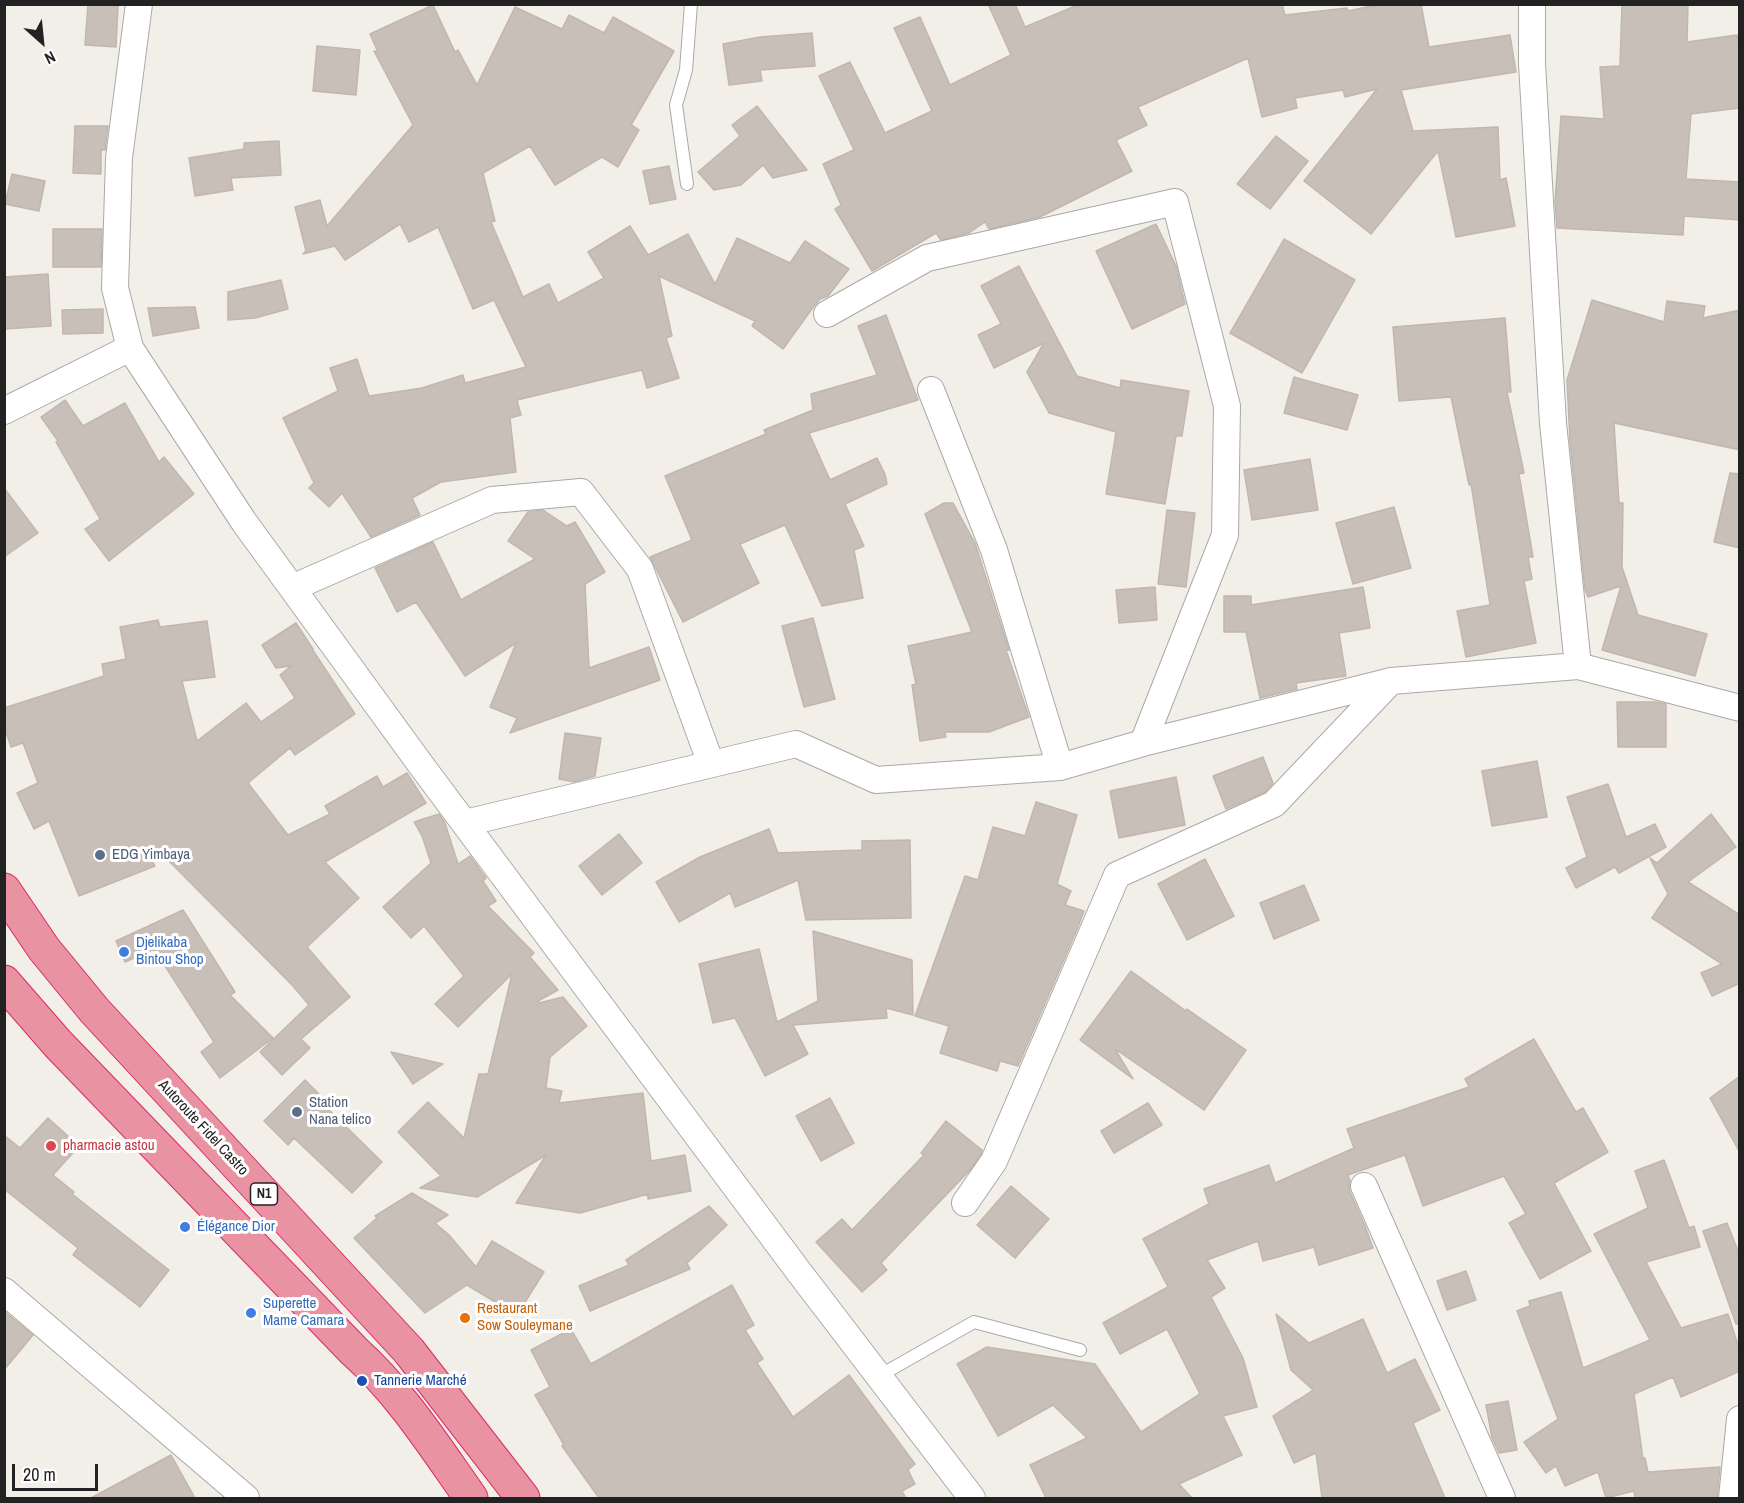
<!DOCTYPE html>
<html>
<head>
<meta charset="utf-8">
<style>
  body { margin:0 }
  #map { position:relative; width:1744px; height:1503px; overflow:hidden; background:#f2efe9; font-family:"Archivo Narrow",sans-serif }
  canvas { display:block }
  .frame { position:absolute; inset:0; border:6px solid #222; pointer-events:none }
  .north { position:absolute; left:12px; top:12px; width:60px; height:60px; -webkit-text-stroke:4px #fff; paint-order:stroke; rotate:153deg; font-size:16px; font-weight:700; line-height:24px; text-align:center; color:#222 }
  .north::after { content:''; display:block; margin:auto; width:21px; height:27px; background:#222; clip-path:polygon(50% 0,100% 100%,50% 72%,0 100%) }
  .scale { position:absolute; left:12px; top:1464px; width:86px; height:27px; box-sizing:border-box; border:3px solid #222; border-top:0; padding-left:8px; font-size:18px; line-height:21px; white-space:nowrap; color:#222; -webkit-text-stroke:4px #fff; paint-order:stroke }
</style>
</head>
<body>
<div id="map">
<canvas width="1744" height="1503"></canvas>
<div class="frame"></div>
<div class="north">N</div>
<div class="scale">20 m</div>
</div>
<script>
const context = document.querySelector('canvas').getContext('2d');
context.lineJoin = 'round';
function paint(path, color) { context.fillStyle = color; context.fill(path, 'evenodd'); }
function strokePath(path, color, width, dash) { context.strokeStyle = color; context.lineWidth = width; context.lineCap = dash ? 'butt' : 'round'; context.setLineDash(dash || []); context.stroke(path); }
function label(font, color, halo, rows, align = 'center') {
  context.font = font + ' "Archivo Narrow",sans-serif'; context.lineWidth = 6; context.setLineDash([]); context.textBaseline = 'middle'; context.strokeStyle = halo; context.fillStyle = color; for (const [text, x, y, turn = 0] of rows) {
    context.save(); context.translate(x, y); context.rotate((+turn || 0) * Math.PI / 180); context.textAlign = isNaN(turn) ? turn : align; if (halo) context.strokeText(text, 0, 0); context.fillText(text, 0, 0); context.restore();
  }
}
const building = new Path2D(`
  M 88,4 L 118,6 L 116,47 L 85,45 Z
  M 988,4 L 1015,4 L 1025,27 L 1080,4 L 1282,4 L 1285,15 L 1347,8 L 1348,11 L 1381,4 L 1421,4 L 1429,47 L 1510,35 L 1516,72 L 1401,90 L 1413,131 L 1498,127 L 1500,180 L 1506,178 L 1515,226 L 1456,237 L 1438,151 L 1371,234 L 1304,181 L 1377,89 L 1345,97 L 1343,90 L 1295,98 L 1297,108 L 1262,117 L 1248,58 L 1138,107 L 1147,125 L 1116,140 L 1132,171 L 1040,217 L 989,229 L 985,222 L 969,233 L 941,240 L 936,233 L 872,271 L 835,209 L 841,205 L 823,164 L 854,150 L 819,76 L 850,62 L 885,133 L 932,111 L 894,28 L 920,17 L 950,85 L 1011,55 Z
  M 1622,4 L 1688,4 L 1687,42 L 1737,35 L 1740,50 L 1740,108 L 1691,114 L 1686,179 L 1740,182 L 1740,220 L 1684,216 L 1683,235 L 1557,228 L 1555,202 L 1561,116 L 1604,119 L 1600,67 L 1620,66 Z
  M 433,5 L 455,52 L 458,50 L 477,85 L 515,7 L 562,29 L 569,15 L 604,33 L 613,17 L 674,51 L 631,125 L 639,130 L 618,167 L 602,157 L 555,185 L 530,146 L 483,173 L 495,221 L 491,222 L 523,297 L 549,284 L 558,303 L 604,278 L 588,252 L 630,226 L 648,255 L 688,234 L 715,284 L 737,238 L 790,263 L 805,241 L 849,269 L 828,296 L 820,299 L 814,306 L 783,349 L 752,326 L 755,321 L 659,276 L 672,336 L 666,338 L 679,378 L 647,388 L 642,370 L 517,400 L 521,415 L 510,418 L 516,472 L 441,482 L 412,498 L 420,515 L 371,537 L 342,493 L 329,507 L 309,488 L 314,483 L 283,418 L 338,391 L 330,368 L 357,359 L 369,396 L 422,388 L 463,375 L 465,383 L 526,367 L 494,300 L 473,309 L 438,227 L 409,242 L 400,224 L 345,260 L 335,246 L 303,254 L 306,251 L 295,207 L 320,200 L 327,226 L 413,125 L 374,51 L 378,52 L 370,34 Z
  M 812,33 L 815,66 L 760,70 L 762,81 L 729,85 L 723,44 L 760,37 Z
  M 317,46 L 360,50 L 356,95 L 313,91 Z
  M 757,106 L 807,170 L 773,178 L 763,165 L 741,185 L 714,190 L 698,172 L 740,136 L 732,125 Z
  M 75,126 L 108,126 L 105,150 L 101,150 L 101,174 L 73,173 Z
  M 1276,136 L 1308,161 L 1270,209 L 1237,184 Z
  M 279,141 L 281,175 L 231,178 L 233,190 L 195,196 L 189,158 L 244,149 L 244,143 Z
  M 669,166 L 676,199 L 650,204 L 643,171 Z
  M 12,174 L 45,181 L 39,211 L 5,204 Z
  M 1156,224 L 1176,266 L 1185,304 L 1132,329 L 1096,251 Z
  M 53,229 L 102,229 L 101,267 L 53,267 Z
  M 1284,239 L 1355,280 L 1302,373 L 1230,333 Z
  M 1019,266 L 1077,376 L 1120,388 L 1121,380 L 1189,391 L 1182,436 L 1176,436 L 1165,504 L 1106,494 L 1116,432 L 1049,413 L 1027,372 L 1044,343 L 994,368 L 978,335 L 1001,324 L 981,286 Z
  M 48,274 L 51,326 L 4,329 L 4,277 Z
  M 281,280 L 288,309 L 255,318 L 228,320 L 228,292 Z
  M 1592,300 L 1664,322 L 1667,301 L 1705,306 L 1703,318 L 1740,310 L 1740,450 L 1614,423 L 1619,503 L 1623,503 L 1622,567 L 1638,615 L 1707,634 L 1695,676 L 1602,650 L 1621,586 L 1588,597 L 1585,590 L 1570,441 L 1567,380 Z
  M 195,307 L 199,328 L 153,336 L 148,308 Z
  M 103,309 L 103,333 L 63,334 L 62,310 Z
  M 886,315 L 918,400 L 809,433 L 830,480 L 877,458 L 885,474 L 887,484 L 845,504 L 864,546 L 854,550 L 863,598 L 822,606 L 785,525 L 740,544 L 759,583 L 683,622 L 650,557 L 692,540 L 665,476 L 766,434 L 764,430 L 813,410 L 811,394 L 877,375 L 858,326 Z
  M 1505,318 L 1511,392 L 1507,392 L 1524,473 L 1519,474 L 1533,557 L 1528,557 L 1532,579 L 1524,581 L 1536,643 L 1466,657 L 1457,611 L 1490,605 L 1471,484 L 1469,485 L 1451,397 L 1399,401 L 1393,327 Z
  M 1294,377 L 1358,395 L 1347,430 L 1284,413 Z
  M 65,400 L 83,426 L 125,403 L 159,462 L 164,457 L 194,494 L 109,561 L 85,529 L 100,519 L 56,442 L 58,441 L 41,417 Z
  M 1310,459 L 1318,510 L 1252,520 L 1244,470 Z
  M 1730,473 L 1740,474 L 1740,548 L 1714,542 Z
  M 4,488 L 38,533 L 4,557 Z
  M 944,503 L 953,503 L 975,543 L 1009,650 L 1006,650 L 1029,717 L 989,732 L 945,732 L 946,737 L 920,741 L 912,685 L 916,684 L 908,646 L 972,632 L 925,514 Z
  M 1394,507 L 1411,568 L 1353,584 L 1336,523 Z
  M 543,510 L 567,526 L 575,522 L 605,572 L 585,584 L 589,668 L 649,647 L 660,680 L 510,733 L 517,718 L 490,707 L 516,643 L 465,676 L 416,602 L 397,612 L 375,568 L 433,542 L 461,600 L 535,559 L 508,541 L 528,512 Z
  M 1167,510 L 1195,513 L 1186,587 L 1158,584 Z
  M 1155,587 L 1157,620 L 1119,623 L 1116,590 Z
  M 1363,587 L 1370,628 L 1339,633 L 1346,676 L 1296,683 L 1297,689 L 1260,698 L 1246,632 L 1224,632 L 1224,596 L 1251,596 L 1251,605 Z
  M 813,618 L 835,699 L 804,707 L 782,626 Z
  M 158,620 L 160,627 L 207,621 L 215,677 L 182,681 L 197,741 L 246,703 L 261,722 L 295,698 L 280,675 L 291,666 L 276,668 L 262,645 L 296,623 L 313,649 L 312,649 L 355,714 L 295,755 L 290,748 L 248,783 L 288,835 L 330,814 L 325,806 L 377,776 L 383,787 L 407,773 L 426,803 L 325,862 L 359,898 L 307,947 L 350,997 L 301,1039 L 310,1048 L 282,1075 L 260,1052 L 309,1005 L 293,986 L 156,848 L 148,855 L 155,866 L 79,896 L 49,821 L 34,829 L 17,793 L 38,783 L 23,743 L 11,747 L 4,726 L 4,708 L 104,676 L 102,664 L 126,659 L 120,627 Z
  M 1617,702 L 1656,702 L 1666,704 L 1666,747 L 1618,747 Z
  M 565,733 L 601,738 L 595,776 L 574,782 L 559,779 Z
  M 1263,757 L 1273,783 L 1265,792 L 1226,809 L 1213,776 Z
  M 1537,761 L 1547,817 L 1492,826 L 1482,771 Z
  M 1176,777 L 1185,825 L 1119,838 L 1110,791 Z
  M 1608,784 L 1626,837 L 1655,824 L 1666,847 L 1619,873 L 1615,867 L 1576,888 L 1566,868 L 1587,857 L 1567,797 Z
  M 1036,802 L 1077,815 L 1057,884 L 1071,891 L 1065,905 L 1084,911 L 1078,927 L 1018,1066 L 1000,1061 L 997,1071 L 940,1053 L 949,1026 L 915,1016 L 965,876 L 978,880 L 993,827 L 1025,836 Z
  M 439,814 L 445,823 L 458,864 L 470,856 L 486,878 L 483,881 L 496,901 L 488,906 L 534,953 L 530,957 L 558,990 L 538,1001 L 539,1003 L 563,997 L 587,1026 L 550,1057 L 546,1088 L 562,1091 L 559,1103 L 643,1093 L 651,1161 L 685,1155 L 691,1191 L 648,1199 L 648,1194 L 580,1213 L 516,1203 L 546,1155 L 477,1197 L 420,1188 L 441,1176 L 398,1132 L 428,1102 L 464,1138 L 479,1074 L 488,1074 L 512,974 L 458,1027 L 435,1004 L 464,976 L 424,926 L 411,938 L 383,907 L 431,863 L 422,836 L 414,822 Z
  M 1711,814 L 1736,847 L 1688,882 L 1740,915 L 1740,983 L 1712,996 L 1701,973 L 1722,964 L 1652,918 L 1668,894 L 1650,858 L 1657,863 Z
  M 769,829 L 778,853 L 862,850 L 862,841 L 910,840 L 911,918 L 806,920 L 798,880 L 735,907 L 730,893 L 679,922 L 656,882 L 700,857 Z
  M 619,834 L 642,863 L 602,895 L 579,866 Z
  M 1205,859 L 1234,916 L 1187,940 L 1158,884 Z
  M 1304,885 L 1319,920 L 1274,939 L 1260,903 Z
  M 183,910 L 235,992 L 230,995 L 273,1038 L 220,1078 L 201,1052 L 214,1042 L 154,949 L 125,962 L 116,941 Z
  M 813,931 L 912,960 L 913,1015 L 886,1008 L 887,1018 L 793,1025 L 808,1054 L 765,1076 L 735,1018 L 713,1023 L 699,964 L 759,949 L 777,1022 L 818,1001 Z
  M 1131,971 L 1186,1011 L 1187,1009 L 1246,1050 L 1204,1110 L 1115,1049 L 1133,1079 L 1080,1040 Z
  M 1534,1039 L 1576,1112 L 1583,1108 L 1608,1152 L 1554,1183 L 1591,1251 L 1540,1279 L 1509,1223 L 1526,1214 L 1504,1176 L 1423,1206 L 1405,1155 L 1348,1175 L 1350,1181 L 1349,1185 L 1350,1192 L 1365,1226 L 1373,1248 L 1319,1265 L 1314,1247 L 1263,1261 L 1258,1241 L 1207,1260 L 1225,1288 L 1211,1297 L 1243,1358 L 1257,1407 L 1223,1416 L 1242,1455 L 1179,1484 L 1192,1498 L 1046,1498 L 1030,1465 L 1087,1438 L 1053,1405 L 998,1436 L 957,1364 L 987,1347 L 1095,1364 L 1141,1432 L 1200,1394 L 1167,1329 L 1120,1354 L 1103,1323 L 1168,1287 L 1143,1239 L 1209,1204 L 1204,1189 L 1269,1165 L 1275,1183 L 1354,1148 L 1347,1129 L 1469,1087 L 1465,1079 Z
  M 391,1052 L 443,1064 L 413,1084 Z
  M 1740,1076 L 1740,1153 L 1710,1098 Z
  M 305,1080 L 329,1104 L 326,1107 L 382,1162 L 352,1193 L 294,1138 L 288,1145 L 264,1121 Z
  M 830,1098 L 854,1143 L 821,1161 L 796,1116 Z
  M 1148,1103 L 1162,1125 L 1114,1153 L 1101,1131 Z
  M 48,1118 L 79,1146 L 53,1175 L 74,1192 L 72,1194 L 169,1270 L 140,1307 L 73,1255 L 78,1248 L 4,1189 L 4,1135 L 20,1148 Z
  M 946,1121 L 982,1150 L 981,1154 L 971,1169 L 881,1263 L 887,1270 L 862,1292 L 816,1242 L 842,1219 L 852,1230 L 924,1155 L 921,1153 Z
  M 1664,1160 L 1689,1228 L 1694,1226 L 1700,1247 L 1646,1262 L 1681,1328 L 1728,1314 L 1740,1351 L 1740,1371 L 1681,1397 L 1673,1377 L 1634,1394 L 1643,1459 L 1645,1458 L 1648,1472 L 1720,1467 L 1717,1498 L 1635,1498 L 1634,1491 L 1606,1498 L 1598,1472 L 1565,1486 L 1556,1466 L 1546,1473 L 1524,1442 L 1558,1419 L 1517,1311 L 1530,1306 L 1529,1301 L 1561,1292 L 1583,1368 L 1650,1340 L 1594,1234 L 1648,1208 L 1635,1171 Z
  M 1011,1186 L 1049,1219 L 1015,1258 L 977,1225 Z
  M 412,1193 L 448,1215 L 435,1223 L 449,1235 L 476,1267 L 492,1241 L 544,1272 L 517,1315 L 467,1285 L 425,1313 L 354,1238 L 377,1218 L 375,1216 Z
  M 709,1206 L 727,1225 L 687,1263 L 690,1269 L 590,1311 L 579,1286 L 629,1265 L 626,1260 Z
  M 1727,1223 L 1740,1256 L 1740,1324 L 1736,1324 L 1703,1231 Z
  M 1466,1271 L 1476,1300 L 1447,1310 L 1437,1281 Z
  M 732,1285 L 754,1325 L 745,1330 L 763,1359 L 757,1363 L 793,1417 L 849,1375 L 915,1464 L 908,1470 L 915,1484 L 902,1491 L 906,1498 L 599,1498 L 562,1446 L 564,1445 L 535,1395 L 550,1387 L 531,1350 L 571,1329 L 591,1364 Z
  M 4,1311 L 33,1335 L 4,1370 Z
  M 1276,1314 L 1309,1343 L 1363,1319 L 1387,1373 L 1415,1359 L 1440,1410 L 1413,1423 L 1445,1498 L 1322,1498 L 1316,1453 L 1294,1463 L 1273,1416 L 1297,1400 L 1298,1402 L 1298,1400 L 1313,1390 L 1291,1370 Z
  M 1508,1401 L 1517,1450 L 1499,1453 L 1492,1438 L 1486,1405 Z
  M 171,1455 L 195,1498 L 91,1498 Z`);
paint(building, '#c7bfb8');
strokePath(building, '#c4b6ab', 1.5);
const lane = new Path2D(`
  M 687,184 L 676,105 L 686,70 L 691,4
  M 879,1376 L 974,1322 L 1080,1350`);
const street = new Path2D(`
  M 139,4 L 119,158 L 115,288 L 130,348 L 244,522 L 421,765 L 799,1272 L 972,1498
  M 1532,4 L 1532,64 L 1553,423 L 1578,666
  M 827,314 L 927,258 L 1175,202 L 1227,406 L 1225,535 L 1143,743
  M 931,390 L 994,550 L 1060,767
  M 4,411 L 130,348
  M 292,588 L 492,500 L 581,492 L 640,569 L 711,764
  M 465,823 L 796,744 L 876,780 L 1060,767 L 1143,743 L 1391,681 L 1578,666 L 1740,708
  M 1364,1186 L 1502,1498
  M 965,1203 L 994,1161 L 1117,875 L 1274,804 L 1391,681
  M 4,1291 L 246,1498
  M 1732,1498 L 1740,1419`);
const highway = new Path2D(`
  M 4,890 L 44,949 L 94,1010 L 409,1351 L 523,1498
  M 4,982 L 58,1044 L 354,1351 C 401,1393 435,1447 471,1498`);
strokePath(lane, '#a9a9a9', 14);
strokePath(street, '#a9a9a9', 28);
strokePath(highway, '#dc2a67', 35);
strokePath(lane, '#fff', 12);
strokePath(street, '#fff', 26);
strokePath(highway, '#e892a2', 33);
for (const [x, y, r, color] of [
  [100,855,6,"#5c6f8a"],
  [124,952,6,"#3f7fe0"],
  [297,1112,6,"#5c6f8a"],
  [51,1146,6,"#e0444e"],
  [185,1227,6,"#3f7fe0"],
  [251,1313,6,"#3f7fe0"],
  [465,1318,6,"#e8710a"],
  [362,1381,6,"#1a4fb4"]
]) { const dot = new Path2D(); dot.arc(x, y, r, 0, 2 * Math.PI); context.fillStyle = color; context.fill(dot); strokePath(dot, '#fff', 2); }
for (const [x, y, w] of [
  [264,1194,27]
]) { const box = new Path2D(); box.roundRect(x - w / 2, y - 11, w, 22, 4.5); context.fillStyle = '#fff'; context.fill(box); strokePath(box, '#222', 1.5); }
label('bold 14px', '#222', null, [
  ["N1",264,1194]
]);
label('15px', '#4e5e75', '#fff', [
  ["EDG Yimbaya",112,855],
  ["Station",309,1103],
  ["Nana telico",309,1120]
], 'left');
label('15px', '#366cbe', '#fff', [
  ["Djelikaba",136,943],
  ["Bintou Shop",136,960],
  ["Élégance Dior",197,1227],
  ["Superette",263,1304],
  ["Mame Camara",263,1321]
], 'left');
label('15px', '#222', '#fff', [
  ["Autoroute Fidel Castro",203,1128,47]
]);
label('15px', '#be3a42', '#fff', [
  ["pharmacie astou",63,1146]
], 'left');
label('15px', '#c56008', '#fff', [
  ["Restaurant",477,1309],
  ["Sow Souleymane",477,1326]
], 'left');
label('15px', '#164399', '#fff', [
  ["Tannerie Marché",374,1381]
], 'left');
</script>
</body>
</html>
